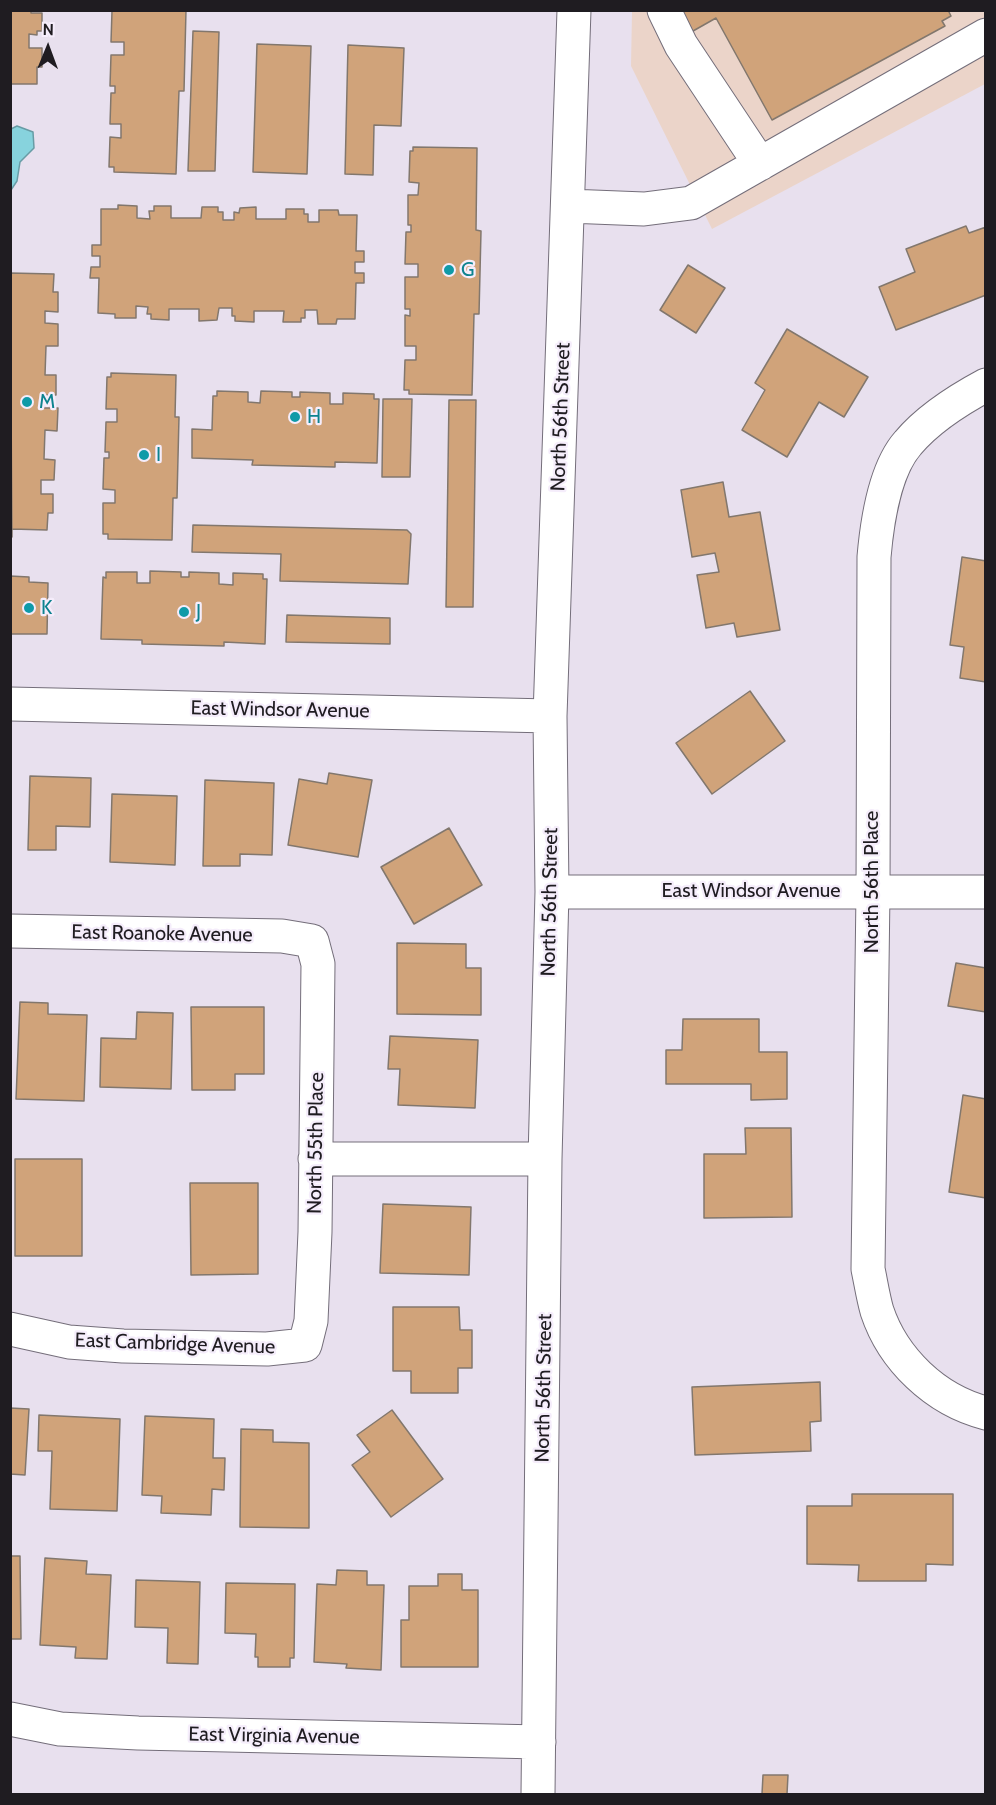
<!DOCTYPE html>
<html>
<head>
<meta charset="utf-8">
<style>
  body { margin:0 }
  #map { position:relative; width:996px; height:1805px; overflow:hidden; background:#e8e0ee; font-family:Cabin,sans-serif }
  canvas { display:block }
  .frame { position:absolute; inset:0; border:12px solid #1f1c21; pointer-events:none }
  .north { position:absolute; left:18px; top:18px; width:60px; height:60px; -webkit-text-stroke:4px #f5edfb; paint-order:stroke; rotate:1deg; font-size:16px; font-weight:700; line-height:24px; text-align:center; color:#1f1c21 }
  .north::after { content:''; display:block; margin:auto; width:21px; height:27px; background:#1f1c21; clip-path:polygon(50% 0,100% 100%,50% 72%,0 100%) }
</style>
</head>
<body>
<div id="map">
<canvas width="996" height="1805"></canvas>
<div class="frame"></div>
<div class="north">N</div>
</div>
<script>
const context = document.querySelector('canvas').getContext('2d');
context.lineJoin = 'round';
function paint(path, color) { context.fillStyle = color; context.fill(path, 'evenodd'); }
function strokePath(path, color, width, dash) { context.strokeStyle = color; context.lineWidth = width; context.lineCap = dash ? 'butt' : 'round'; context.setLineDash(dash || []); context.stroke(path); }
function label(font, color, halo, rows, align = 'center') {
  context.font = font + ' Cabin,sans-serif'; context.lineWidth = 4.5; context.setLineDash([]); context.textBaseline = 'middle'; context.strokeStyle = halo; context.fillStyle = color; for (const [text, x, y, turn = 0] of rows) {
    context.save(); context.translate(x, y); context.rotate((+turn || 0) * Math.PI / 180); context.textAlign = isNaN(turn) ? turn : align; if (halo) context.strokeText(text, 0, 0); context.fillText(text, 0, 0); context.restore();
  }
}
paint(new Path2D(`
  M 632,11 L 985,11 L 985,84 L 712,229 L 631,66 Z`), '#ebd4c9');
const water = new Path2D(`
  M 17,126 L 33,132 L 34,148 L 20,162 L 17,181 L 11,190 L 11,129 Z`);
paint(water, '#87d3dd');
strokePath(water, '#689ca5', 1.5);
const building = new Path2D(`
  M 10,10 L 31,10 L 31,13 L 42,13 L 42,31 L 37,31 L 37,35 L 29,34 L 29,48 L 42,48 L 42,67 L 37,67 L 37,84 L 10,84 Z
  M 186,10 L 184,91 L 179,91 L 176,174 L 114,172 L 114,167 L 109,167 L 110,137 L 121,138 L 121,124 L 110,124 L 111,93 L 115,93 L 115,86 L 110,86 L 111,55 L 124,55 L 124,42 L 111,42 L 112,11 Z
  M 672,10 L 948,10 L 951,16 L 942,21 L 945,26 L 772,120 L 716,18 L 686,35 Z
  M 193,31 L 219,32 L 215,171 L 188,171 Z
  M 257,44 L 311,46 L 307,174 L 253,172 Z
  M 348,45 L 404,48 L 401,126 L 374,125 L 373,175 L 345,174 Z
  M 413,147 L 477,148 L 476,230 L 481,231 L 479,314 L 474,314 L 472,395 L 409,394 L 409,390 L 404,390 L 405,360 L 416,360 L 416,346 L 405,346 L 405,315 L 410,316 L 410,309 L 405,309 L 405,277 L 418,277 L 418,264 L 405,264 L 406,232 L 411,232 L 411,225 L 408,225 L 408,195 L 418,195 L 419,183 L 409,182 L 410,151 L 413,151 Z
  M 118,205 L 137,206 L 137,218 L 150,219 L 149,211 L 154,211 L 154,206 L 171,206 L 171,218 L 201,218 L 202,207 L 218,207 L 218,212 L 223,212 L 223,220 L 234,220 L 234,212 L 239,213 L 240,208 L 256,207 L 256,219 L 286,219 L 286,209 L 304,209 L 304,214 L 308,214 L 308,222 L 319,222 L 319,210 L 338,210 L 339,215 L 357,215 L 356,251 L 364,251 L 364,262 L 355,262 L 355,273 L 364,273 L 364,283 L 356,283 L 355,319 L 337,319 L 336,324 L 318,324 L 317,310 L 305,310 L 305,318 L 301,318 L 301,322 L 283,322 L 284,311 L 254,311 L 254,322 L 235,321 L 235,316 L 232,316 L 232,308 L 219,308 L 217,320 L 199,321 L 199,309 L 169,309 L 169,320 L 151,319 L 151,314 L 147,314 L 148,307 L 136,306 L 136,318 L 115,318 L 115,314 L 98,313 L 99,278 L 90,278 L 91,267 L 100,267 L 100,256 L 92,256 L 92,245 L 101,245 L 101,209 L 118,209 Z
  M 966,226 L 969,233 L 986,227 L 986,295 L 896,330 L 879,287 L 915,272 L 906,249 Z
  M 688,265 L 725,288 L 696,333 L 660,310 Z
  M 10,273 L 54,274 L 53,292 L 58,292 L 58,312 L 45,311 L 45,323 L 58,324 L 58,346 L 46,346 L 45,375 L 56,375 L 56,395 L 43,395 L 43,408 L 58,408 L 57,431 L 45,430 L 44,459 L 55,460 L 54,480 L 41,480 L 41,494 L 53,494 L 53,513 L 48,513 L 47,530 L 12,529 L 12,537 Z
  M 787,329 L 868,377 L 844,417 L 819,402 L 787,457 L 742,430 L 765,390 L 755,383 Z
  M 111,373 L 176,375 L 175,417 L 179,417 L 177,498 L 173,498 L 172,540 L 108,539 L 108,534 L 103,534 L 103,503 L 115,503 L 115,490 L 103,489 L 104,458 L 109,458 L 109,452 L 105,452 L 106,422 L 117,422 L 117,409 L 106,409 L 107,377 L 111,377 Z
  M 217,391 L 248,392 L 248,402 L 260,403 L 261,391 L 292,392 L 292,397 L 300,397 L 300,392 L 330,393 L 330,404 L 343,404 L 343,393 L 374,394 L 374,399 L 379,399 L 377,463 L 335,462 L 335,467 L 252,465 L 253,460 L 192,458 L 192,429 L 212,430 L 213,396 L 217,396 Z
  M 383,399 L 412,399 L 410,477 L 382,477 Z
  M 449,400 L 476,400 L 473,607 L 446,607 Z
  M 723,482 L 729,517 L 760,512 L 780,630 L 737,637 L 734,623 L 706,628 L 697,575 L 719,572 L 715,553 L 692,557 L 681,490 Z
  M 193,525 L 407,530 L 411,534 L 408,584 L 280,581 L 281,554 L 192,552 Z
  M 962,557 L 986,561 L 986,682 L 960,678 L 964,647 L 950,645 Z
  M 150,571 L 181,572 L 181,577 L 189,577 L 189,572 L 219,573 L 219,584 L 233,585 L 233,573 L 263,574 L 263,579 L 267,579 L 265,644 L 224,642 L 224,646 L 142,644 L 142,640 L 101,639 L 103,577 L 106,578 L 106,572 L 137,572 L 137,583 L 150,583 Z
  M 10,576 L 29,577 L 29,582 L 48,583 L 47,634 L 10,634 Z
  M 287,615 L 390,618 L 390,644 L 286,642 Z
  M 750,691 L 785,741 L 712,794 L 676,743 Z
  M 329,773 L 372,780 L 358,857 L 288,845 L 299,779 L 327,784 Z
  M 30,776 L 91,778 L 90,827 L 56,826 L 56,850 L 28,850 Z
  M 205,780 L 274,783 L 272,855 L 240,854 L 240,866 L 203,866 Z
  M 112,794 L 177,796 L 175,865 L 110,862 Z
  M 449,828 L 482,885 L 414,924 L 381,867 Z
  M 397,943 L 466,944 L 466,968 L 481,968 L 481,1015 L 397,1014 Z
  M 956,963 L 986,968 L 986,1012 L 948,1006 Z
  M 20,1002 L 48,1003 L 48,1014 L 87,1015 L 84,1101 L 16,1099 Z
  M 191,1007 L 264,1007 L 264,1074 L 235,1074 L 235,1090 L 192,1090 Z
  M 137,1012 L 173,1013 L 171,1089 L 100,1087 L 101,1038 L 136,1039 Z
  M 683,1019 L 759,1019 L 759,1052 L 787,1052 L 787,1099 L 751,1100 L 751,1084 L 666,1084 L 666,1050 L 682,1050 Z
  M 390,1036 L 478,1040 L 475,1108 L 398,1105 L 400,1069 L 388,1069 Z
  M 963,1095 L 986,1099 L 986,1198 L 949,1192 Z
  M 745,1128 L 791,1128 L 792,1217 L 704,1218 L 704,1154 L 746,1154 Z
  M 15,1159 L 82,1159 L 82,1256 L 15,1256 Z
  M 190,1183 L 258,1183 L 258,1274 L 191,1275 Z
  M 383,1204 L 471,1207 L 469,1275 L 380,1273 Z
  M 393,1307 L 459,1307 L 460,1330 L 472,1330 L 472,1368 L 458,1368 L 458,1393 L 411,1393 L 411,1371 L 393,1371 Z
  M 820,1382 L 821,1421 L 810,1422 L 811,1451 L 695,1455 L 692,1387 Z
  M 10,1408 L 29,1409 L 25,1475 L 10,1474 Z
  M 392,1410 L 443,1479 L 391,1517 L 352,1465 L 370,1452 L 357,1435 Z
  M 39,1415 L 120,1419 L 117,1511 L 50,1509 L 52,1451 L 38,1451 Z
  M 145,1416 L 214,1419 L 213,1458 L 225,1458 L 224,1490 L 212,1489 L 211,1515 L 161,1513 L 162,1496 L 142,1495 Z
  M 241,1429 L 273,1430 L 273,1442 L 309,1443 L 309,1528 L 240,1527 Z
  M 852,1494 L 953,1494 L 953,1565 L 926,1564 L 926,1581 L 858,1581 L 859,1565 L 807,1564 L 807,1506 L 852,1506 Z
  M 10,1556 L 20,1556 L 21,1639 L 10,1639 Z
  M 45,1558 L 87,1561 L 86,1574 L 111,1575 L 107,1659 L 75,1658 L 76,1647 L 40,1645 Z
  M 337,1570 L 367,1571 L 367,1585 L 384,1585 L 381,1670 L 346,1668 L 347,1664 L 314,1662 L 317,1584 L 336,1585 Z
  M 438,1574 L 462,1574 L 462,1590 L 478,1590 L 478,1667 L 401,1667 L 401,1620 L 409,1620 L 409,1586 L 438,1586 Z
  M 136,1580 L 200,1582 L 198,1664 L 167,1663 L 168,1628 L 135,1627 Z
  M 226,1583 L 295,1584 L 294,1658 L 290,1658 L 290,1667 L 258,1667 L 258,1657 L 255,1657 L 256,1634 L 225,1633 Z
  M 763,1775 L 788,1775 L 787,1794 L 762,1794 Z`);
paint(building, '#d0a37a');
strokePath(building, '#82776d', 1.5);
const minor = new Path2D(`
  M 664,10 L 681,45 L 760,164
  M 568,206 L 644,209 L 691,203 L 986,35
  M 986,385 C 958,400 929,418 908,443 C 885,469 877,522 874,557 L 873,892 L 868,1269 C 871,1283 873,1297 877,1311 C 893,1359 935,1400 986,1413
  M 10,704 L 550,716
  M 552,892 L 986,892
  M 10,931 L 282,936 L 312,941 L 318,964 L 315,1232 L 311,1321 L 305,1345 L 267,1349 L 123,1346 L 69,1342 L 10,1329
  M 315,1159 L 545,1159
  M 10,1719 L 60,1729 L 138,1733 L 539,1742
  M 538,1794 L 545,1159 L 552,892 L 550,716 L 574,10`);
strokePath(minor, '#746e7a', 35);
strokePath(minor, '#fff', 33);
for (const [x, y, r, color] of [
  [449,270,6,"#0f9aa8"],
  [27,402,6,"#0f9aa8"],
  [295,417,6,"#0f9aa8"],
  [144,455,6,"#0f9aa8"],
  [29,608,6,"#0f9aa8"],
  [184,612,6,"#0f9aa8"]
]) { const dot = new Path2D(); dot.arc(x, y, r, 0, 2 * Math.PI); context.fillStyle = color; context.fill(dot); strokePath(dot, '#f5edfb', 2); }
label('20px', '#0d838f', '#f5edfb', [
  ["G",461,270],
  ["M",39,402],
  ["H",307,417],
  ["I",156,455],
  ["K",41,608],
  ["J",196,612]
], 'left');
label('20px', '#1f1c21', '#f5edfb', [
  ["North 56th Street",561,417,-88],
  ["East Windsor Avenue",280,710,1],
  ["North 56th Place",872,882,-90],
  ["East Windsor Avenue",751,891],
  ["North 56th Street",550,902,-89],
  ["East Roanoke Avenue",162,934,1],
  ["North 55th Place",316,1143,-89],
  ["East Cambridge Avenue",175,1344,2],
  ["North 56th Street",544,1388,-89],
  ["East Virginia Avenue",274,1736,1]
]);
</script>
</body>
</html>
